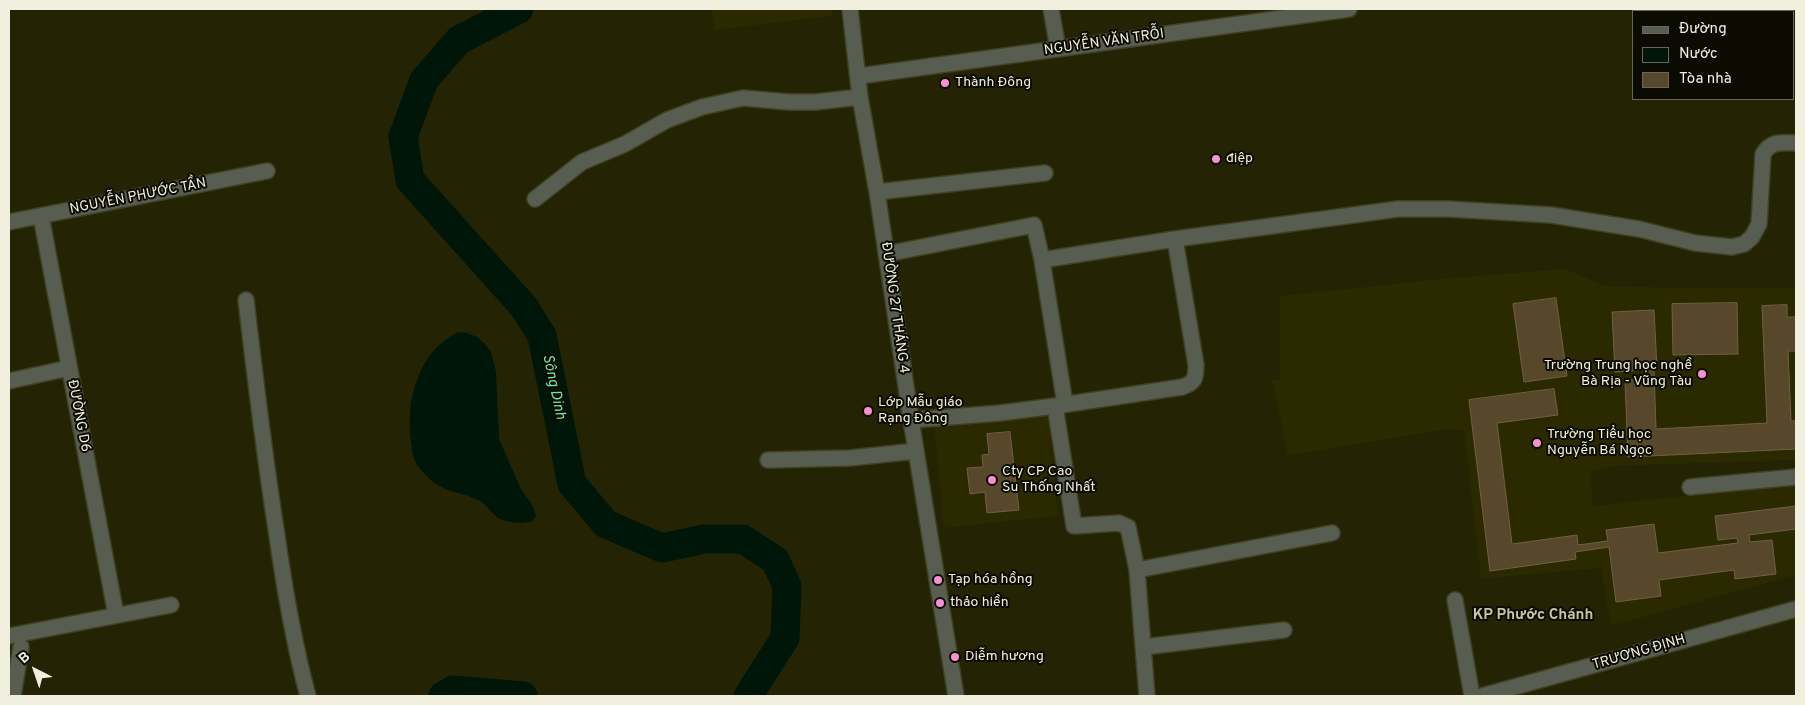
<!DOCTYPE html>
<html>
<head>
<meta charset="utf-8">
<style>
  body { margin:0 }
  #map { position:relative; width:1805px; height:705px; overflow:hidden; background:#242303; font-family:Overpass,sans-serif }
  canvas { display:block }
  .frame { position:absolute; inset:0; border:10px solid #f1f0de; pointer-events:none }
  .legend { position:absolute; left:1632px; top:10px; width:162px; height:90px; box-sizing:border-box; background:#0c0b02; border:1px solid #68675a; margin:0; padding:6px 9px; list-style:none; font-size:15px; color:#f1f0de }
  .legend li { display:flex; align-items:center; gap:10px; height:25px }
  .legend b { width:25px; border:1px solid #68675a }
  .north { position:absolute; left:10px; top:645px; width:50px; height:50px; -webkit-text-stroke:4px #0c0b02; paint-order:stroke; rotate:319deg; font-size:14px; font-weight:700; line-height:20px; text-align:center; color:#f1f0de }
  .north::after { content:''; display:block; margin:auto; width:18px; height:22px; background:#f1f0de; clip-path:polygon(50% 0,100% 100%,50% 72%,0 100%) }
</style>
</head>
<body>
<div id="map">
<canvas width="1805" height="705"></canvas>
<div class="frame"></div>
<ul class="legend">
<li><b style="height:6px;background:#575e51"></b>Đường</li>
<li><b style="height:14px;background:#001608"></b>Nước</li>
<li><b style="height:14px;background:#57472b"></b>Tòa nhà</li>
</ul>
<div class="north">B</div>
</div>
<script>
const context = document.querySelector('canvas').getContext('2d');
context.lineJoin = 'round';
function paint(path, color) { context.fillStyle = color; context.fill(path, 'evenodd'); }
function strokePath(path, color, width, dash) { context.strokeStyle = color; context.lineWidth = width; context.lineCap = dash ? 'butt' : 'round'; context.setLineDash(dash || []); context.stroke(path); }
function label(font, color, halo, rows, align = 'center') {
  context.font = font + ' Overpass,sans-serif'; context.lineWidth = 4; context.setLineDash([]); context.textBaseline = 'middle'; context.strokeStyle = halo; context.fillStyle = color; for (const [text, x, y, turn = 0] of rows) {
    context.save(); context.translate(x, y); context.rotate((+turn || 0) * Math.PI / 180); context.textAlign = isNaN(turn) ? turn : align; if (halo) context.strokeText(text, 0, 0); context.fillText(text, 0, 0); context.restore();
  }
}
paint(new Path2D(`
  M 712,9 L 831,9 L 832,16 L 714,30 Z
  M 1564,269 L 1606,286 L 1690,288 L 1796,288 L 1796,460 L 1613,466 L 1590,473 L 1593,506 L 1796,483 L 1796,575 L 1611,626 L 1601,568 L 1481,579 L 1464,430 L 1446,429 L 1288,456 L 1272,380 L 1280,379 L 1280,296 L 1450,278 Z
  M 1048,413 L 1058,516 L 944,528 L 934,425 Z`), '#2b2900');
paint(new Path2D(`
  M 458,332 L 467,333 L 477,337 L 484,343 L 491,352 L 496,372 L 499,439 L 521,489 L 533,506 L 536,516 L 533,521 C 523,524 510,523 500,519 C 492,515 488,506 480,501 C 456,489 443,495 423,472 C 421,469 417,466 416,463 C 412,457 412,448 411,441 C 405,400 419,351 458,332 Z`), '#001608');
strokePath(new Path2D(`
  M 519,9 L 459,40 L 424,80 L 403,137 L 410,180 L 524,307 L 542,336 L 572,484 L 606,524 L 662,548 L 704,539 L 743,539 L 775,560 L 787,586 L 785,638 L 748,696
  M 443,696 L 453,690 L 523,696`), '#001608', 29);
const building = new Path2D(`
  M 1556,298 L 1567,376 L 1524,382 L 1513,304 Z
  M 1737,303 L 1738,354 L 1673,355 L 1672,304 Z
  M 1787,305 L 1787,317 L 1796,317 L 1796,351 L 1788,351 L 1791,421 L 1796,421 L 1796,449 L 1628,457 L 1625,380 L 1645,379 L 1645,370 L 1615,372 L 1612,312 L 1654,310 L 1657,369 L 1654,370 L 1656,429 L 1767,423 L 1762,306 Z
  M 1554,389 L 1558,415 L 1497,423 L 1512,544 L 1577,535 L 1578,545 L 1608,541 L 1606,530 L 1654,524 L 1658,553 L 1738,543 L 1737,538 L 1718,540 L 1715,516 L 1796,506 L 1796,529 L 1749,535 L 1750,542 L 1772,540 L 1776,574 L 1735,579 L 1734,570 L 1659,580 L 1661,596 L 1616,602 L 1609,547 L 1575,552 L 1576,559 L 1490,571 L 1469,400 Z
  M 1010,432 L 1019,510 L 987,513 L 985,492 L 970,494 L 967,468 L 983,467 L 982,455 L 989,454 L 987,434 Z`);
paint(building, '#57472b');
strokePath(building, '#716143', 1);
const minor = new Path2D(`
  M 850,9 L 860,97 L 877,192 L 911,420 L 956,696
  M 1051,9 L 1058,49
  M 859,76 L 1349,9
  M 877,192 L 1045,173
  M 535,199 L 582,162 L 625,144 L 667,120 L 702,107 L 743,98 L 789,102 L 816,102 L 860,97
  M 41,216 L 116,615
  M 9,222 L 267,171
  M 886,254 L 1034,225 L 1042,260 L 1175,239 L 1398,209 L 1448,209 L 1551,215 L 1639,229 L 1695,243 L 1732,247 L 1744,244 L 1752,237 L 1759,224 L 1763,154 C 1772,140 1781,143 1796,143
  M 1042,260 L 1065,404
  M 246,300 C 255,377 264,453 276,529 C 284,586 293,641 308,696
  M 9,381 L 69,368
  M 1055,406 L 1074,526 L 1119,523 L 1128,527 L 1137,570 L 1147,696
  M 911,420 L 1000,413 L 1055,406 L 1182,387 C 1195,383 1196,378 1196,365 L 1175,239
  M 768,460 L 850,458 L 916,451
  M 1690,487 L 1796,477
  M 1137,570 L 1332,533
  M 1455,600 L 1472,696
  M 9,636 L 171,605
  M 1144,647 L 1284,630
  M 13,696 L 21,647
  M 1482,696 L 1796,609`);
strokePath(minor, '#414022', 18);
strokePath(minor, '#575e51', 15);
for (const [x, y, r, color] of [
  [945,83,5,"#f590d1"],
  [1216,159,5,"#f590d1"],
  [1702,374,5,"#f590d1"],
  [868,411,5,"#f590d1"],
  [1537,443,5,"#f590d1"],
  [992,480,5,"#f590d1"],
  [938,580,5,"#f590d1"],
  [940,603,5,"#f590d1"],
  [955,657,5,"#f590d1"]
]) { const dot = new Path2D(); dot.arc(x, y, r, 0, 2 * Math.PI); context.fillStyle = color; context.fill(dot); strokePath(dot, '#0c0b02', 2); }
label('14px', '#f1f0de', '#0c0b02', [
  ["NGUYỄN VĂN TRỖI",1104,43,-8],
  ["NGUYỄN PHƯỚC TẦN",138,197,-11],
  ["ĐƯỜNG 27 THÁNG 4",894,308,82],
  ["ĐƯỜNG D6",78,416,79],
  ["TRƯƠNG ĐỊNH",1639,653,-16]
]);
label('14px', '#f1f0de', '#0c0b02', [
  ["Thành Đông",955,83],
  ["điệp",1226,159],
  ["Trường Trung học nghề",1692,366,"right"],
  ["Bà Rịa - Vũng Tàu",1692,382,"right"],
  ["Lớp Mẫu giáo",878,403],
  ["Rạng Đông",878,419],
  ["Trường Tiểu học",1547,435],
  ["Nguyễn Bá Ngọc",1547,451],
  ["Cty CP Cao",1002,472],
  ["Su Thống Nhất",1002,488],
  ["Tạp hóa hồng",948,580],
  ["thảo hiền",950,603],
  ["Diễm hương",965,657]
], 'left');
label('italic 15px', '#74e5a4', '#0c0b02', [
  ["Sông Dinh",553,387,78]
]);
label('bold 15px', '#c6c6a2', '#0c0b02', [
  ["KP Phước Chánh",1533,616]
]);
</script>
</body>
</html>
